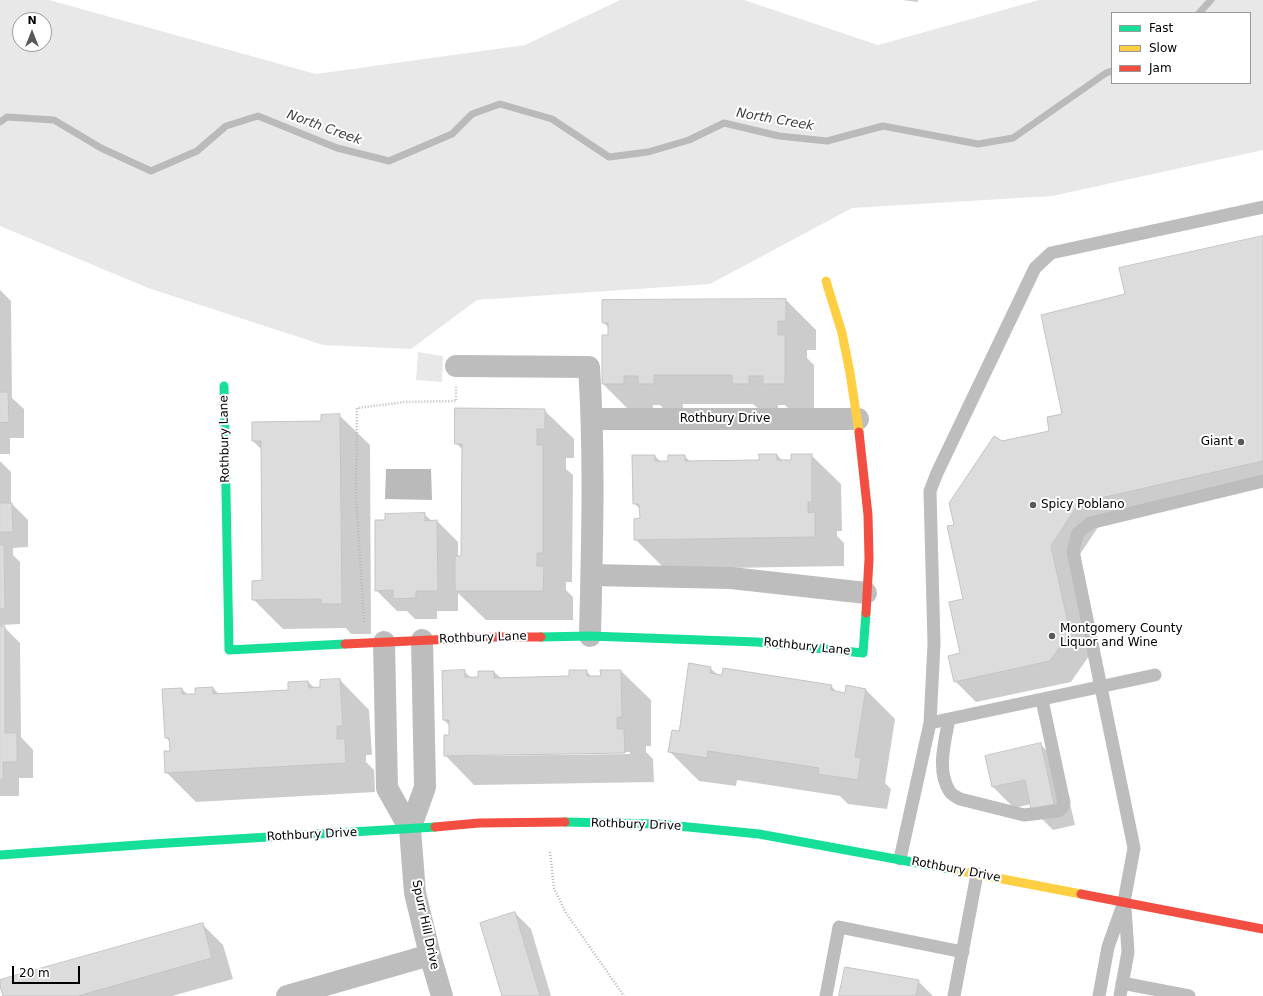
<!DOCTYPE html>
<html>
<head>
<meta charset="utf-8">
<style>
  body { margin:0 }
  #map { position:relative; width:1263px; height:996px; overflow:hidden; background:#fff; font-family:"DejaVu Sans",sans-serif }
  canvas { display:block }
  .legend { position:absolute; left:1111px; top:12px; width:140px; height:72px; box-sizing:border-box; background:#fff; border:1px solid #999; margin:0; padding:5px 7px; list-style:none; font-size:12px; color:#000 }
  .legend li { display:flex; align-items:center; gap:8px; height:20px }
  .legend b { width:20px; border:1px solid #999 }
  .north { position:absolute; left:12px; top:12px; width:40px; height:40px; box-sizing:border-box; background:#fff; border:1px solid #999; border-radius:50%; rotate:0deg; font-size:11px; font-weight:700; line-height:16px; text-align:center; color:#000 }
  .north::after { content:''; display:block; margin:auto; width:14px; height:18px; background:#595959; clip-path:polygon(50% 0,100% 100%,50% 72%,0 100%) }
  .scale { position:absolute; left:12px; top:966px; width:68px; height:18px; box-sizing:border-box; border:2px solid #000; border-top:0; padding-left:5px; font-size:12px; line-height:14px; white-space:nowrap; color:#000; -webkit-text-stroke:3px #fff; paint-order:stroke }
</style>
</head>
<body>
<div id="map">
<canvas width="1263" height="996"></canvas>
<ul class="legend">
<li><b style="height:5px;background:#16e098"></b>Fast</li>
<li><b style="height:5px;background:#ffcf43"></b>Slow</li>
<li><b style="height:5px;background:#f24e42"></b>Jam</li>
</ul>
<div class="north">N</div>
<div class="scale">20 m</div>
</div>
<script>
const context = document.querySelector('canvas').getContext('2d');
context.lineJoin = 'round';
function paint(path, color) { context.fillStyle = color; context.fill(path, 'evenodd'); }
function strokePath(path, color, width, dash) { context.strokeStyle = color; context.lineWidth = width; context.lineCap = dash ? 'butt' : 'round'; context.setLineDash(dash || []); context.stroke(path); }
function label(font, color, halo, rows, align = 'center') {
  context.font = font + ' "DejaVu Sans",sans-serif'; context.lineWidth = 4; context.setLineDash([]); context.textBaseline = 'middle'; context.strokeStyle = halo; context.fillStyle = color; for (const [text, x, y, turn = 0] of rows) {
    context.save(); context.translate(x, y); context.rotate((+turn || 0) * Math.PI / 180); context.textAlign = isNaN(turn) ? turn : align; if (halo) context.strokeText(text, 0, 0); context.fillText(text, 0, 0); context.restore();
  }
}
paint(new Path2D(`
  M 0,0 L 49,0 L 316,74 L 525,45 L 620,0 L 744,0 L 878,45 L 1039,0 L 1263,0 L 1263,150 L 1052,196 L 852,208 L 710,284 L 477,300 L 411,349 L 323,345 L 148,288 L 0,226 ZM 1112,13 L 1250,13 L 1250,83 L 1112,83 ZM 20,20 L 44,20 L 44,44 L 20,44 Z
  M 418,352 L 443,356 L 442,382 L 416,380 Z`), '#e8e8e8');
paint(new Path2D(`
  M 386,469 L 431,469 L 432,500 L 385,499 Z`), '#bababa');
paint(new Path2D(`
  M 902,0 L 918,0 L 918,2 Z
  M 1263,237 L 1263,487 L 1100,524 L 1071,568 L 1091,653 L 1071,682 L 976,702 L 955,681 L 961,654 L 964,600 L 956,526 L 1001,442 L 1050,431 L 1063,415 L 1126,295 Z
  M 0,290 L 11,301 L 12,398 L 24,409 L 24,438 L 10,438 L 10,454 L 0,454 Z
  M 786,300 L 816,330 L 816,350 L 807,350 L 807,358 L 814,365 L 814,414 L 793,414 L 785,405 L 778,405 L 778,413 L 763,413 L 753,404 L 683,404 L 683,414 L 669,414 L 660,405 L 653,405 L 653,414 L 633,414 L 603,384 L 603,336 L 609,336 L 609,328 L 603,322 Z
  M 544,410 L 574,439 L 574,458 L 566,458 L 566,469 L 573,475 L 572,582 L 566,582 L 566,590 L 573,597 L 573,620 L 486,620 L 458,593 L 458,611 L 437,611 L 437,619 L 415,619 L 407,611 L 397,611 L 376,590 L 386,521 L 424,514 L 432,521 L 437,521 L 458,542 L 458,557 L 462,557 L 463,450 L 456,443 Z
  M 340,416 L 370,445 L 371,634 L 351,634 L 346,628 L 283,629 L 253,599 L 263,581 L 262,450 L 253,441 L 322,422 Z
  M 777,455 L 783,461 L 792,461 L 811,455 L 841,484 L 842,531 L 837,531 L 837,536 L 844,543 L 844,566 L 665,569 L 635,539 L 641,519 L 641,510 L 634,503 L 655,456 L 661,462 L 669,462 L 684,456 L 691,462 L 760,461 Z
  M 0,461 L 11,472 L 11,503 L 28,520 L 28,547 L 13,548 L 13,555 L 20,562 L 20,624 L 2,625 L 20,643 L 21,737 L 33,750 L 33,778 L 19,778 L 19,796 L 0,796 Z
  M 710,668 L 718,675 L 831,686 L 838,693 L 845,694 L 866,690 L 895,719 L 885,783 L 891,789 L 887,809 L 848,804 L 840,796 L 737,780 L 736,786 L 699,781 L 669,751 Z
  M 464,671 L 471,678 L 479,678 L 494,672 L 501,678 L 570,677 L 586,671 L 592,677 L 602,677 L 621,671 L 651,700 L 651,746 L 646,746 L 646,752 L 653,759 L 654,782 L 474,785 L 445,755 L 450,736 L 450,726 L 444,720 ZM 630,752 L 630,754 L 478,756 L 478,754 Z
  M 340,680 L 369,710 L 372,755 L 366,755 L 366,762 L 374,770 L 375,792 L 196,802 L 166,772 L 171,752 L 170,742 L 166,737 L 182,689 L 188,695 L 196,695 L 213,688 L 219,694 L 289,691 L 308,682 L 315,688 L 321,688 Z
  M 1040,744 L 1061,765 L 1075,825 L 1053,830 L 1032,809 L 1031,804 L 1014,808 L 993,787 Z
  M 515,913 L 531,929 L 551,996 L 503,996 Z
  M 202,924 L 223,945 L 233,979 L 172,996 L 4,996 L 0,981 Z
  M 918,981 L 933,996 L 840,996 Z`), '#0003');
strokePath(new Path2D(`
  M 1199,13 L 1211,0
  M 0,122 L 7,117 L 54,120 L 101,148 L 151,171 L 197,151 L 226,126 L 258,116 L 337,148 L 389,161 L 452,134 L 472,114 L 500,104 L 552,119 L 609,157 L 648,152 L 689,140 L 724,123 L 779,136 L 827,141 L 883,126 L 978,144 L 1013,138 L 1106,73 L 1112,71`), '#bababa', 7);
const building = new Path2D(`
  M 1263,236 L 1263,461 L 1079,503 L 1051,546 L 1070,632 L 1050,661 L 954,682 L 948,656 L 960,653 L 949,602 L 963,599 L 947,526 L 954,525 L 949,503 L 994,436 L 1002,441 L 1049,431 L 1047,417 L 1062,414 L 1041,315 L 1125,294 L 1119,268 Z
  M 786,299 L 786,321 L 778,321 L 778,335 L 785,335 L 785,384 L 763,384 L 763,376 L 749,376 L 749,384 L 732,384 L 732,375 L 654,375 L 654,384 L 638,384 L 638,376 L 624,376 L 624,384 L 602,384 L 602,335 L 608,335 L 608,323 L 602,323 L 602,300 Z
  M 0,392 L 8,392 L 9,422 L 0,423 Z
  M 455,408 L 545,409 L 545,429 L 537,429 L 537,445 L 543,445 L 543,553 L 537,553 L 537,566 L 544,566 L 543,591 L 455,591 L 455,556 L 461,556 L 462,444 L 455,444 Z
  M 340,414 L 342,604 L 321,604 L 321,599 L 252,600 L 252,581 L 262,580 L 261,441 L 252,441 L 252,422 L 321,421 L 321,415 Z
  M 759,454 L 777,454 L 777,460 L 791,460 L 791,454 L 812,454 L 812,502 L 808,502 L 808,513 L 815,512 L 815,537 L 634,540 L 634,519 L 640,518 L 639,504 L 633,504 L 632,455 L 655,455 L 655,461 L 668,461 L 668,455 L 685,455 L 685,461 L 759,460 Z
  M 0,503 L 12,503 L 13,532 L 0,532 Z
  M 425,513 L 425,521 L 437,520 L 438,591 L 416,591 L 416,598 L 393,599 L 393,590 L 375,591 L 375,520 L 385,520 L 385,514 Z
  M 0,545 L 4,545 L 5,609 L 0,609 Z
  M 0,626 L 5,626 L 5,733 L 17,733 L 17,762 L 3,762 L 3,780 L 0,780 Z
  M 689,663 L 711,667 L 710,673 L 722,675 L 723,668 L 832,685 L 831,690 L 845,693 L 846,685 L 866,689 L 855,757 L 861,758 L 858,780 L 818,774 L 819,768 L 708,751 L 707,758 L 668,752 L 672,730 L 679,731 Z
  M 465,670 L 465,677 L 478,677 L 478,671 L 494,671 L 494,678 L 569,676 L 569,670 L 587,670 L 587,676 L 601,676 L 600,670 L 621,670 L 622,717 L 617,717 L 617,729 L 624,729 L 625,753 L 444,756 L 444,735 L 449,735 L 449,720 L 443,720 L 442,671 Z
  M 340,679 L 343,726 L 337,726 L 337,739 L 345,739 L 346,763 L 165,773 L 164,751 L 170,751 L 169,738 L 165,738 L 162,689 L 182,688 L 182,694 L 195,694 L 195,688 L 213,687 L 213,694 L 288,690 L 288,682 L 308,681 L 309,688 L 320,687 L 320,680 Z
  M 1041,743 L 1054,804 L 1031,809 L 1025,780 L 992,787 L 985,756 Z
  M 515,912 L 540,996 L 502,996 L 480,923 Z
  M 203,923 L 212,958 L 78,996 L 3,996 L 0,986 L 0,980 Z
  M 845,967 L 919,980 L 916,996 L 839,996 Z`);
paint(building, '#dcdcdc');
strokePath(building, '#c4c4c4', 1);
strokePath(new Path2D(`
  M 364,622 L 356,495 L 357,408 L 405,402 L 456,401 L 456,387
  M 550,852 L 554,888 L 566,913 L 624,996`), '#b8b8b8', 2.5, [1, 2]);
strokePath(new Path2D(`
  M 949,719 C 945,741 936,771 950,792 C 952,795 957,797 960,799 L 1024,815 L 1058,811 L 1062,808 L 1064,803 L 1042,700
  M 930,723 L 934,644 L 930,491 L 937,473 L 1035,268 L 1051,253 L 1263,207
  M 900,859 L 930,723 L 1155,675
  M 1122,983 L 1189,996
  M 826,996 L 839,927 L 963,952
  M 954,996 L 977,874
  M 1099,996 L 1108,947 L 1124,902 L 1134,848 L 1073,551 L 1078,533 L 1090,523 L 1263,481
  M 1120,996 L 1128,952 L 1125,908`), '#bdbdbd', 13);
strokePath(new Path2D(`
  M 456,366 L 589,367 C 595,457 592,547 590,636
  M 592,419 L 858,419
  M 592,575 L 731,578 L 866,593
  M 422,640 L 425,787 L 410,829 L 415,893 L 430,955 L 442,996
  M 384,642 L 387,788 L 410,829
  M 287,996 L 430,955`), '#bdbdbd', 22);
strokePath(new Path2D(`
  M 224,386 L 229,650 L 345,644
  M 541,637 L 590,636 L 757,642 L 863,653 L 866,613
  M 565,822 L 658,824 L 759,834 L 950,869
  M 0,855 L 152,844 L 435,827`), '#16e098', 9);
strokePath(new Path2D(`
  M 826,281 L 842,333 L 850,373 L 859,432
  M 950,869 L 1081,894`), '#ffcf43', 9);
strokePath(new Path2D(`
  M 859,432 L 868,515 L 869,559 L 866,613
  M 345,644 L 496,637 L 541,637
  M 435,827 L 479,823 L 565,822
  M 1081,894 L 1263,929`), '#f24e42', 9);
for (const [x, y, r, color] of [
  [1241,442,4,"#595959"],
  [1033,505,4,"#595959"],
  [1052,636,4,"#595959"]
]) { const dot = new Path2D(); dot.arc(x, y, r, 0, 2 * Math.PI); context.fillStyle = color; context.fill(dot); strokePath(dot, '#fff', 1.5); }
label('12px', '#000', '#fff', [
  ["Rothbury Drive",725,419],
  ["Rothbury Lane",225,439,-91],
  ["Rothbury Lane",483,638,-2],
  ["Rothbury Lane",807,647,6],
  ["Rothbury Drive",636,825,2],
  ["Rothbury Drive",312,835,-3],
  ["Rothbury Drive",956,870,11],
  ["Spurr Hill Drive",425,925,78]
]);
label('12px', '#000', '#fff', [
  ["Giant",1233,442,"right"],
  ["Spicy Poblano",1041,505],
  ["Montgomery County",1060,629],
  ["Liquor and Wine",1060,643]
], 'left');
label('italic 13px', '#3e3e3e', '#fff', [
  ["North Creek",775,120,10],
  ["North Creek",324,128,20]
]);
</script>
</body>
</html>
